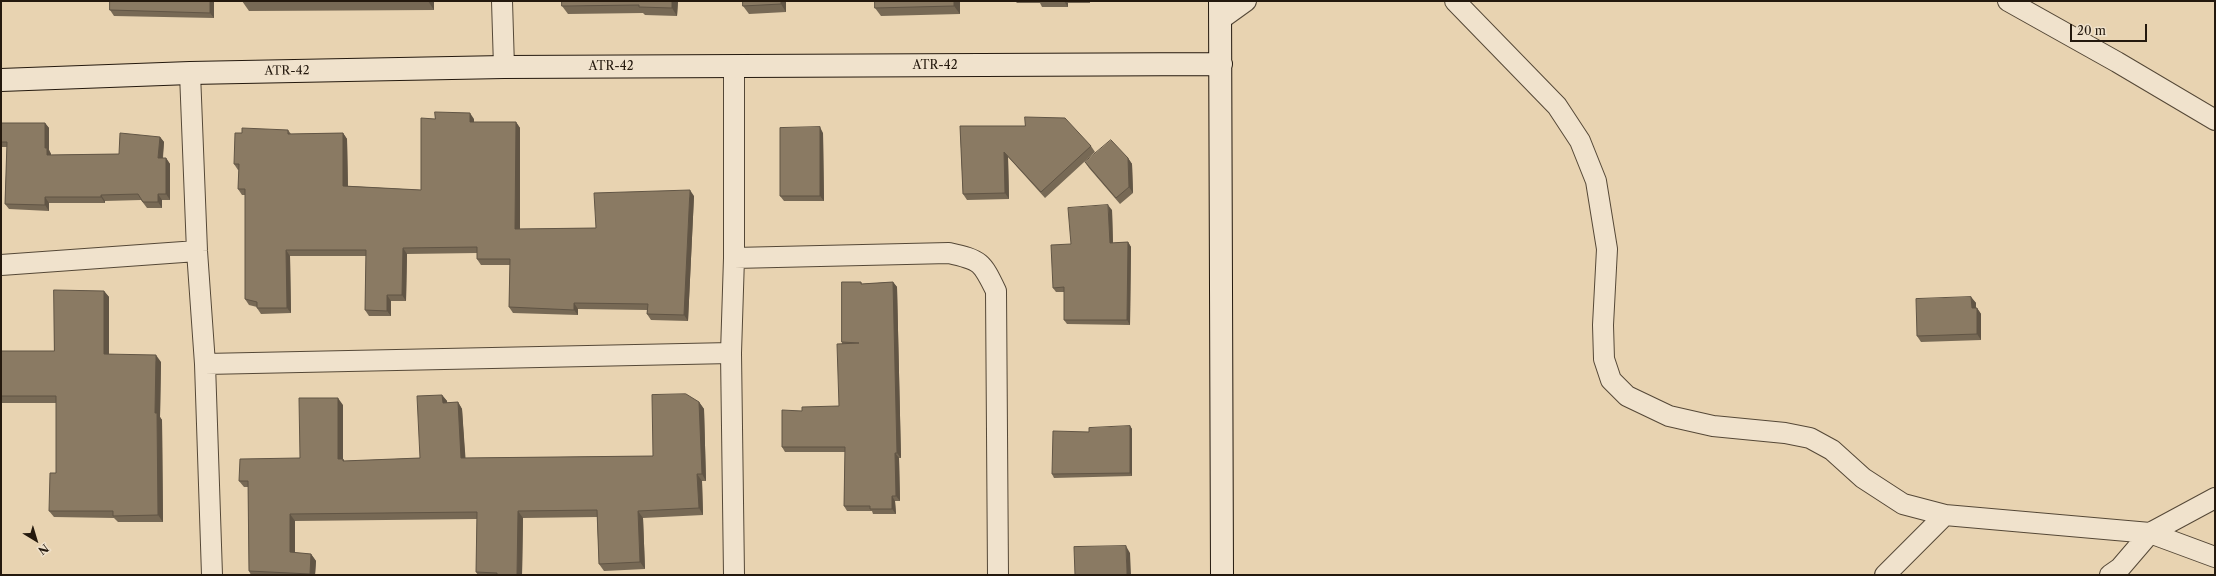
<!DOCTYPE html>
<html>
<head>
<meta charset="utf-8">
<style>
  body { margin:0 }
  #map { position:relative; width:2216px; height:576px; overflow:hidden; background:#e8d3b1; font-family:"Libre Caslon Text",serif }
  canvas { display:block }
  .frame { position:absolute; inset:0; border:2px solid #24190e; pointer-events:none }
  .north { position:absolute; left:16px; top:520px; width:40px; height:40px; -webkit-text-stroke:3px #f0e2cc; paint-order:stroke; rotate:142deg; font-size:11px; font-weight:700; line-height:16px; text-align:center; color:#24190e }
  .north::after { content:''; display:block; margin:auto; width:14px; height:18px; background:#24190e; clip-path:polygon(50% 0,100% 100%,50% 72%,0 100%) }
  .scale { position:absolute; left:2070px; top:24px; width:77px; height:18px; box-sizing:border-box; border:2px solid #24190e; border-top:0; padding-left:5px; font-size:12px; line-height:14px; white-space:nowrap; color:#24190e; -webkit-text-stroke:3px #f0e2cc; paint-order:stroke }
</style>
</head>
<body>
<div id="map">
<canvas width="2216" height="576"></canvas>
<div class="frame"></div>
<div class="north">N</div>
<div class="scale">20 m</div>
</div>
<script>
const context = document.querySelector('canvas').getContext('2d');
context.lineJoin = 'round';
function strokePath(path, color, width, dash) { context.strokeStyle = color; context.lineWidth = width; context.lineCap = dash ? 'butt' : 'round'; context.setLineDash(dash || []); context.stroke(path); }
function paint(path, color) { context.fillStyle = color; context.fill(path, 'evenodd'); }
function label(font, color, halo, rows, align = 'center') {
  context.font = font + ' "Libre Caslon Text",serif'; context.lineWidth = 3.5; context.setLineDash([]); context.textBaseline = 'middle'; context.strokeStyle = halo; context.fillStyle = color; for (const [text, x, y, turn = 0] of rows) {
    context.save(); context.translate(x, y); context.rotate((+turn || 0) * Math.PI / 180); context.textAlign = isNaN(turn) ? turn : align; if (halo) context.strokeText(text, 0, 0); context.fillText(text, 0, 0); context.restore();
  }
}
const street = new Path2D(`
  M 502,1 L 504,67
  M 1455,1 L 1557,106 L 1580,141 L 1596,181 L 1607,249 L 1603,325 L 1604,359 L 1611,380 L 1627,396 L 1669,416 L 1713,426 L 1785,433 L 1810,438 L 1832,450 L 1863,478 L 1903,504 L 1945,515 L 2150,533 L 2215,557
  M 2008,1 L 2117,62 L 2215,120
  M 1221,19 L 1246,1
  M 734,67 L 734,258 L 731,353 L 734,575
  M 190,73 L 197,251 L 205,364 L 212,575
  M 734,258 L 949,253 C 981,260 982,262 996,291 L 998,575
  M 1,265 L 197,251
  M 205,364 L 731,353
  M 1885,575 L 1945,515
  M 2110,575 L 2120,568 L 2150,533 L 2215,498`);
const secondary = new Path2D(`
  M 1220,1 L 1222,575
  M 1,80 L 190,73 L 504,67 L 1221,64`);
strokePath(street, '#554837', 22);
strokePath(secondary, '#24190e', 24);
strokePath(street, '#f0e2cc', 20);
strokePath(secondary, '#f0e2cc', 22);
paint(new Path2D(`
  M 110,1 L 214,1 L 214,18 L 114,16 L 110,10 Z
  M 242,1 L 434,1 L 434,10 L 249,11 Z
  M 678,1 L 677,16 L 645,15 L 643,13 L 568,14 L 562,6 Z
  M 743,1 L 786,1 L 786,12 L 749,14 L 743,6 Z
  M 875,1 L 960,1 L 960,14 L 881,16 L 875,8 Z
  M 1015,1 L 1090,1 L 1090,3 L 1068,3 L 1068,7 L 1042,7 L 1040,3 L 1017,3 Z
  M 474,119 L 474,122 L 516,122 L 520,128 L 520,229 L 596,228 L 694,196 L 688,321 L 651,320 L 647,314 L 647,310 L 578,309 L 578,315 L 513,313 L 509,307 L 510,265 L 481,265 L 477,259 L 477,253 L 407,254 L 406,301 L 391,301 L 391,316 L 369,316 L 365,310 L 366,256 L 290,256 L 291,313 L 261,314 L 257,308 L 257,307 L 249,305 L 245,299 L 245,195 L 242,195 L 238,189 L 239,170 L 238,170 L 234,164 L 242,133 L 288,130 L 291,134 L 343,133 L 347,139 L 348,186 L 421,190 Z
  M 1,123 L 45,123 L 49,128 L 49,150 L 51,154 L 51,155 L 119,154 L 160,137 L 164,142 L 163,158 L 166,158 L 170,164 L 170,200 L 162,200 L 162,208 L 147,208 L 141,200 L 105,201 L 105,203 L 49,203 L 49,211 L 9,209 L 5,204 L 7,147 L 1,147 Z
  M 960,126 L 1091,146 L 1095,152 L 1045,198 L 1008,157 L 1009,199 L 967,200 L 963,194 Z
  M 823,133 L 824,201 L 784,201 L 780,196 Z
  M 1128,158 L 1132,164 L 1133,193 L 1120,204 L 1089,168 L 1085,162 Z
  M 1112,210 L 1113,243 L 1128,242 L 1131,247 L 1130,325 L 1067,324 L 1064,320 L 1064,292 L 1056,292 L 1053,288 L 1071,244 Z
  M 861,282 L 862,284 L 893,282 L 897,287 L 901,458 L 899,458 L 900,501 L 895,501 L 896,514 L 873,514 L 872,511 L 847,511 L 844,506 L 845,452 L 785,452 L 782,447 L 802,411 L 839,406 L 842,343 L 842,342 Z
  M 104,291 L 109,297 L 109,354 L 161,362 L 160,417 L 162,420 L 163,522 L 118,522 L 114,518 L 54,517 L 49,511 L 56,473 L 56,403 L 2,403 L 1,401 L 1,351 L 54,351 Z
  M 1971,297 L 1976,303 L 1976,308 L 1977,308 L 1981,314 L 1981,340 L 1921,342 L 1917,336 Z
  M 442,395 L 447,401 L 447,403 L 458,402 L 462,409 L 465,458 L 653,456 L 699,402 L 704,409 L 706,481 L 702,481 L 703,515 L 643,518 L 645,569 L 604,571 L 599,564 L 597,517 L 523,518 L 522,575 L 478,575 L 476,572 L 477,519 L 295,521 L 295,553 L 311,554 L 316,561 L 315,575 L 251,575 L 249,571 L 248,487 L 244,487 L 239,481 L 300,458 L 343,405 L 343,459 L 344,461 L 420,458 Z
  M 1130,426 L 1132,429 L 1132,476 L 1054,478 L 1052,474 L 1089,432 Z`), '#776955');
paint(new Path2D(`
  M 210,1 L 214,1 L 214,18 L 210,13 Z
  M 428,1 L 434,1 L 434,10 Z
  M 672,1 L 678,1 L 677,16 L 672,8 Z
  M 781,1 L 786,1 L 786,12 L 781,4 Z
  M 954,1 L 960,1 L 960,14 L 954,6 Z
  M 1064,1 L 1067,1 L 1068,3 L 1068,7 Z
  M 470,113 L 474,119 L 474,127 L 470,122 Z
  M 516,122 L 520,128 L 520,235 L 515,229 Z
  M 45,123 L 49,128 L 49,150 L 51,154 L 51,160 L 47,155 L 45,148 Z
  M 820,127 L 823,133 L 824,201 L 820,196 Z
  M 343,133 L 347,139 L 348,192 L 343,186 Z
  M 160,137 L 164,142 L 162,164 L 158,158 Z
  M 1004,152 L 1008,157 L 1009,199 L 1005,193 Z
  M 166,158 L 170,164 L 170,200 L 166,194 Z
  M 1128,158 L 1132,164 L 1133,193 L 1129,187 Z
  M 690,190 L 694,196 L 688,321 L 684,315 Z
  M 158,194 L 162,200 L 162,208 L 158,202 Z
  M 101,195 L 105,201 L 105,203 L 101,197 Z
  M 45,197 L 49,203 L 49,211 L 45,205 Z
  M 1108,205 L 1112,210 L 1113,247 L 1110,243 Z
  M 1128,242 L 1131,247 L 1130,325 L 1127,320 Z
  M 403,248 L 407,254 L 406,301 L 402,295 Z
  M 286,250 L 290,256 L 291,313 L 287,308 Z
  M 893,282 L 897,287 L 901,458 L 897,453 Z
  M 104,291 L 109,297 L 109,361 L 104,354 Z
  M 387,295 L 391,301 L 391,316 L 387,311 Z
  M 1971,297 L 1976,303 L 1976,314 L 1972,308 Z
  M 574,303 L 578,309 L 578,315 L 574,310 Z
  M 1977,308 L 1981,314 L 1981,340 L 1977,334 Z
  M 156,355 L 161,362 L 160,417 L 162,420 L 163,522 L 158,515 L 155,413 Z
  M 442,395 L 447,401 L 448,410 L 443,403 Z
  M 338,398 L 343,405 L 343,459 L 348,466 L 338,459 Z
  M 458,402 L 462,409 L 466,465 L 461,458 Z
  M 699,402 L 704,409 L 706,481 L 702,474 Z
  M 1130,426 L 1132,429 L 1132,476 L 1130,473 Z
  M 895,453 L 899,458 L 900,501 L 896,496 Z
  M 697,474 L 702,481 L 703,515 L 699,508 Z
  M 892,496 L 895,501 L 896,514 L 892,509 Z
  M 518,511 L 523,518 L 522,575 L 517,575 Z
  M 638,511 L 643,518 L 645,569 L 640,562 Z
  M 290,514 L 295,521 L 295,559 L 290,552 Z
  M 1126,546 L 1130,553 L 1131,575 L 1127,575 Z
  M 311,554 L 316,561 L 315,575 L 311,575 L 310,574 Z`), '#615545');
const building = new Path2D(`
  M 110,1 L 210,1 L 210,13 L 110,10 Z
  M 562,1 L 672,1 L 672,8 L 639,7 L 639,5 L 562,6 Z
  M 743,1 L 781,1 L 781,4 L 743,6 Z
  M 875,1 L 954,1 L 954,6 L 875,8 Z
  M 435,112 L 470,113 L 470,122 L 516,122 L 515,229 L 596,228 L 594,193 L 690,190 L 684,315 L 647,314 L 648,304 L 574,303 L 574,310 L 509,307 L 510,259 L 477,259 L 477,247 L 403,248 L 402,295 L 387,295 L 387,311 L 365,310 L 366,250 L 286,250 L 287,308 L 257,308 L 257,302 L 245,299 L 245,189 L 238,189 L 239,164 L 234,164 L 235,133 L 242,133 L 242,128 L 288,130 L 288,134 L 343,133 L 343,186 L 421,190 L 421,118 L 435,119 Z
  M 1025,117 L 1065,118 L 1091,146 L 1041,192 L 1004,152 L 1005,193 L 963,194 L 960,126 L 1025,126 Z
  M 1,123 L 45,123 L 45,148 L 47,148 L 47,155 L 119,154 L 120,133 L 160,137 L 158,158 L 166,158 L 166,194 L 158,194 L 158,202 L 143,202 L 138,194 L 101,195 L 101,197 L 45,197 L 45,205 L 5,204 L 7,142 L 1,142 Z
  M 820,127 L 820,196 L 780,196 L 780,128 Z
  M 1111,140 L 1128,158 L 1129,187 L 1116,198 L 1085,162 Z
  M 1108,205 L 1110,243 L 1128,242 L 1127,320 L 1064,320 L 1064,287 L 1053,288 L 1051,245 L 1071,244 L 1068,208 Z
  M 842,282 L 861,282 L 861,284 L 893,282 L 897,453 L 895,453 L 896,496 L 892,496 L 892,509 L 870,509 L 870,506 L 844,506 L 845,447 L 782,447 L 782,410 L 802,411 L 802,407 L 839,406 L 837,344 L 859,343 L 842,342 Z
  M 54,290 L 104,291 L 104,354 L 156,355 L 155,413 L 157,413 L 158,515 L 113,516 L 113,511 L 49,511 L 50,473 L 56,473 L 56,396 L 1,396 L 1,351 L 54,351 Z
  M 1971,297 L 1972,308 L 1977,308 L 1977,334 L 1917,336 L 1916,299 Z
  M 686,394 L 699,402 L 702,474 L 697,474 L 699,508 L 638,511 L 640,562 L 599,564 L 597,510 L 518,511 L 517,575 L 497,575 L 497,573 L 476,572 L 477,512 L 290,514 L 290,552 L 311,554 L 310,574 L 249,571 L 248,481 L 239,481 L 240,459 L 300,458 L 299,398 L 338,398 L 338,459 L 343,459 L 343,461 L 420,458 L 417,396 L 442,395 L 443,403 L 458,402 L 461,458 L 653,456 L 652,395 Z
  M 1130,426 L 1130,473 L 1052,474 L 1053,431 L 1089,432 L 1089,428 Z
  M 1126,546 L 1127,575 L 1075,575 L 1074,547 Z`);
paint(building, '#8a7a63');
strokePath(building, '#615545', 1);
label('12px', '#24190e', '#f0e2cc', [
  ["ATR-42",935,66],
  ["ATR-42",611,67],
  ["ATR-42",287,71,-1]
]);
</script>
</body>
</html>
